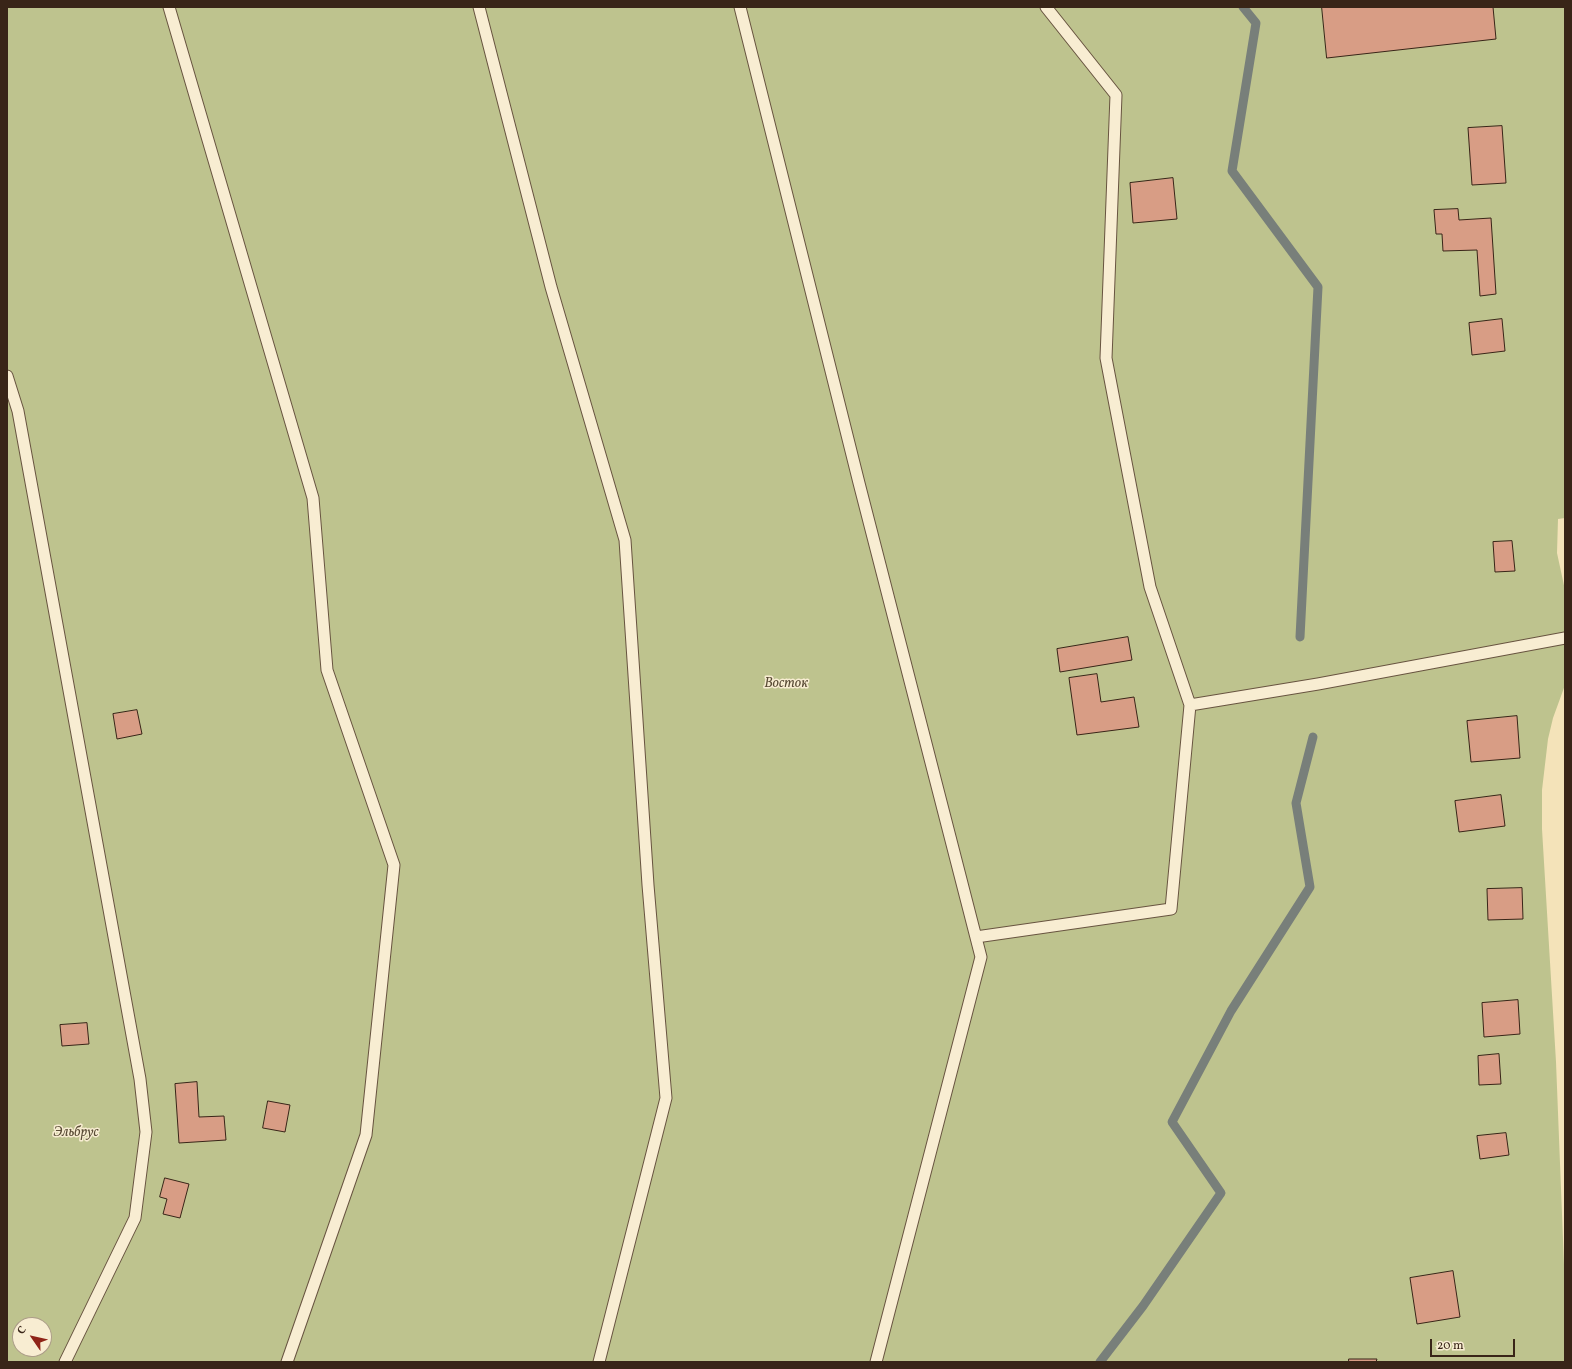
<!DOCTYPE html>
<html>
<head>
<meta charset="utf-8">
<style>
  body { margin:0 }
  #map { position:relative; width:1572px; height:1369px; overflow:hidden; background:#f4e3b9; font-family:Vollkorn,serif }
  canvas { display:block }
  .frame { position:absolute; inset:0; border:8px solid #392518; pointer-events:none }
  .north { position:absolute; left:12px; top:1317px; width:40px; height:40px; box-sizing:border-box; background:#f8edd2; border:1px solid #ac9d88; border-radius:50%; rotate:304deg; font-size:11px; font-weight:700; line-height:16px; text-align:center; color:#392518 }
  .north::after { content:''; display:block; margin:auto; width:14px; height:18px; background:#8f2418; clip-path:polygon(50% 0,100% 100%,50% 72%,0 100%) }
  .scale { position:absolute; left:1430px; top:1339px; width:85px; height:18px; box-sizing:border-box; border:2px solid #392518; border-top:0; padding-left:5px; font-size:12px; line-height:14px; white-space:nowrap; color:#392518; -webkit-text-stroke:3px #f8edd2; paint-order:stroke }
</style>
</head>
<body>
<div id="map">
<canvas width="1572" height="1369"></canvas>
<div class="frame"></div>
<div class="north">С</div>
<div class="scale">20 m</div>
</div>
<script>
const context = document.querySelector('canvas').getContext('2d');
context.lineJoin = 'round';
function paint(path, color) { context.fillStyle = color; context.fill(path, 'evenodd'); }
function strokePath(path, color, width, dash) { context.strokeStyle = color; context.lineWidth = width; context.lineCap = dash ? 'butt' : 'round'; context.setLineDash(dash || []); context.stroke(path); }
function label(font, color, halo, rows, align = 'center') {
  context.font = font + ' Vollkorn,serif'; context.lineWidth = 3; context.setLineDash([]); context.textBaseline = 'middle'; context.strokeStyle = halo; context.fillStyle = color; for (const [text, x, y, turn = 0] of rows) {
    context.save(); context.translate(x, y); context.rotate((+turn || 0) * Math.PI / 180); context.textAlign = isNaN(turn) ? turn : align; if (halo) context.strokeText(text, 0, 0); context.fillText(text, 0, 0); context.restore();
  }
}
paint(new Path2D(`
  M 7,7 L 1565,7 L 1565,518 L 1558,519 L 1557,553 L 1565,590 L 1565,685 L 1553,718 L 1548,739 L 1542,790 L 1542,829 L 1556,1062 L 1565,1290 L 1565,1362 L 7,1362 ZM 20,1325 L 44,1325 L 44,1349 L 20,1349 Z`), '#bec38e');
strokePath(new Path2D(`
  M 1243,7 L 1256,23 L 1232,171 L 1318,287 L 1300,637
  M 1100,1362 L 1143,1306 L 1221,1193 L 1172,1122 L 1231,1011 L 1310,887 L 1296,803 L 1313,737`), '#787f7a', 9);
const building = new Path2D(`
  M 1322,7 L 1493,7 L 1496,39 L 1327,58 Z
  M 1502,126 L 1506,183 L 1472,185 L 1468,128 Z
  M 1173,178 L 1177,219 L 1133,223 L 1130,183 Z
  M 1458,209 L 1459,220 L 1491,218 L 1496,294 L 1480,296 L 1477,250 L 1443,251 L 1442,234 L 1436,234 L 1434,210 Z
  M 1502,319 L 1505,351 L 1472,355 L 1469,323 Z
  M 1512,541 L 1515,571 L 1495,572 L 1493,542 Z
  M 1128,637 L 1132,660 L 1060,672 L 1057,649 Z
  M 1097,674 L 1101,702 L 1134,697 L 1139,727 L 1077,735 L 1069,678 Z
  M 137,710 L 142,734 L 117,739 L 113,714 Z
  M 1517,716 L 1520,758 L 1471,762 L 1467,721 Z
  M 1501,795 L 1505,826 L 1459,832 L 1455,801 Z
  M 1522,888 L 1523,919 L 1488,920 L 1487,889 Z
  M 1518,1000 L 1520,1034 L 1484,1037 L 1482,1003 Z
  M 87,1023 L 89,1044 L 62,1046 L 60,1025 Z
  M 1499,1054 L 1501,1084 L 1479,1085 L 1478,1056 Z
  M 197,1082 L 199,1117 L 224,1116 L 226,1140 L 179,1143 L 175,1084 Z
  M 268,1101 L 290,1105 L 285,1132 L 263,1128 Z
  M 1506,1133 L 1509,1155 L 1480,1159 L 1477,1136 Z
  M 165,1178 L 189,1184 L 180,1218 L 163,1214 L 167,1199 L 160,1197 Z
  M 1453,1271 L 1460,1317 L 1417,1324 L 1410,1278 Z
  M 1349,1359 L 1377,1359 L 1376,1362 L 1349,1362 Z`);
paint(building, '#d89d85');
strokePath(building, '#392518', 1);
const service = new Path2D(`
  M 169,7 L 313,498 L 327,670 L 394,865 L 366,1135 L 287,1362
  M 479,7 L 551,287 L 625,540 L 648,885 L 666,1098 L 599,1362
  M 740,7 L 859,483 L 981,957 L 876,1362
  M 1046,7 L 1116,95 L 1106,358 L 1150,587 L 1190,705 L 1318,684 L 1565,638
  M 7,376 L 18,411 L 140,1079 L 146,1132 L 135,1218 L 65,1362
  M 976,937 L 1171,909 L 1190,705`);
strokePath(service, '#685440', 13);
strokePath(service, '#f8edd2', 11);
label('italic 14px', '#5a4c36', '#f8edd2', [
  ["Восток",786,684],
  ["Эльбрус",76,1133]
]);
</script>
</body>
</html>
